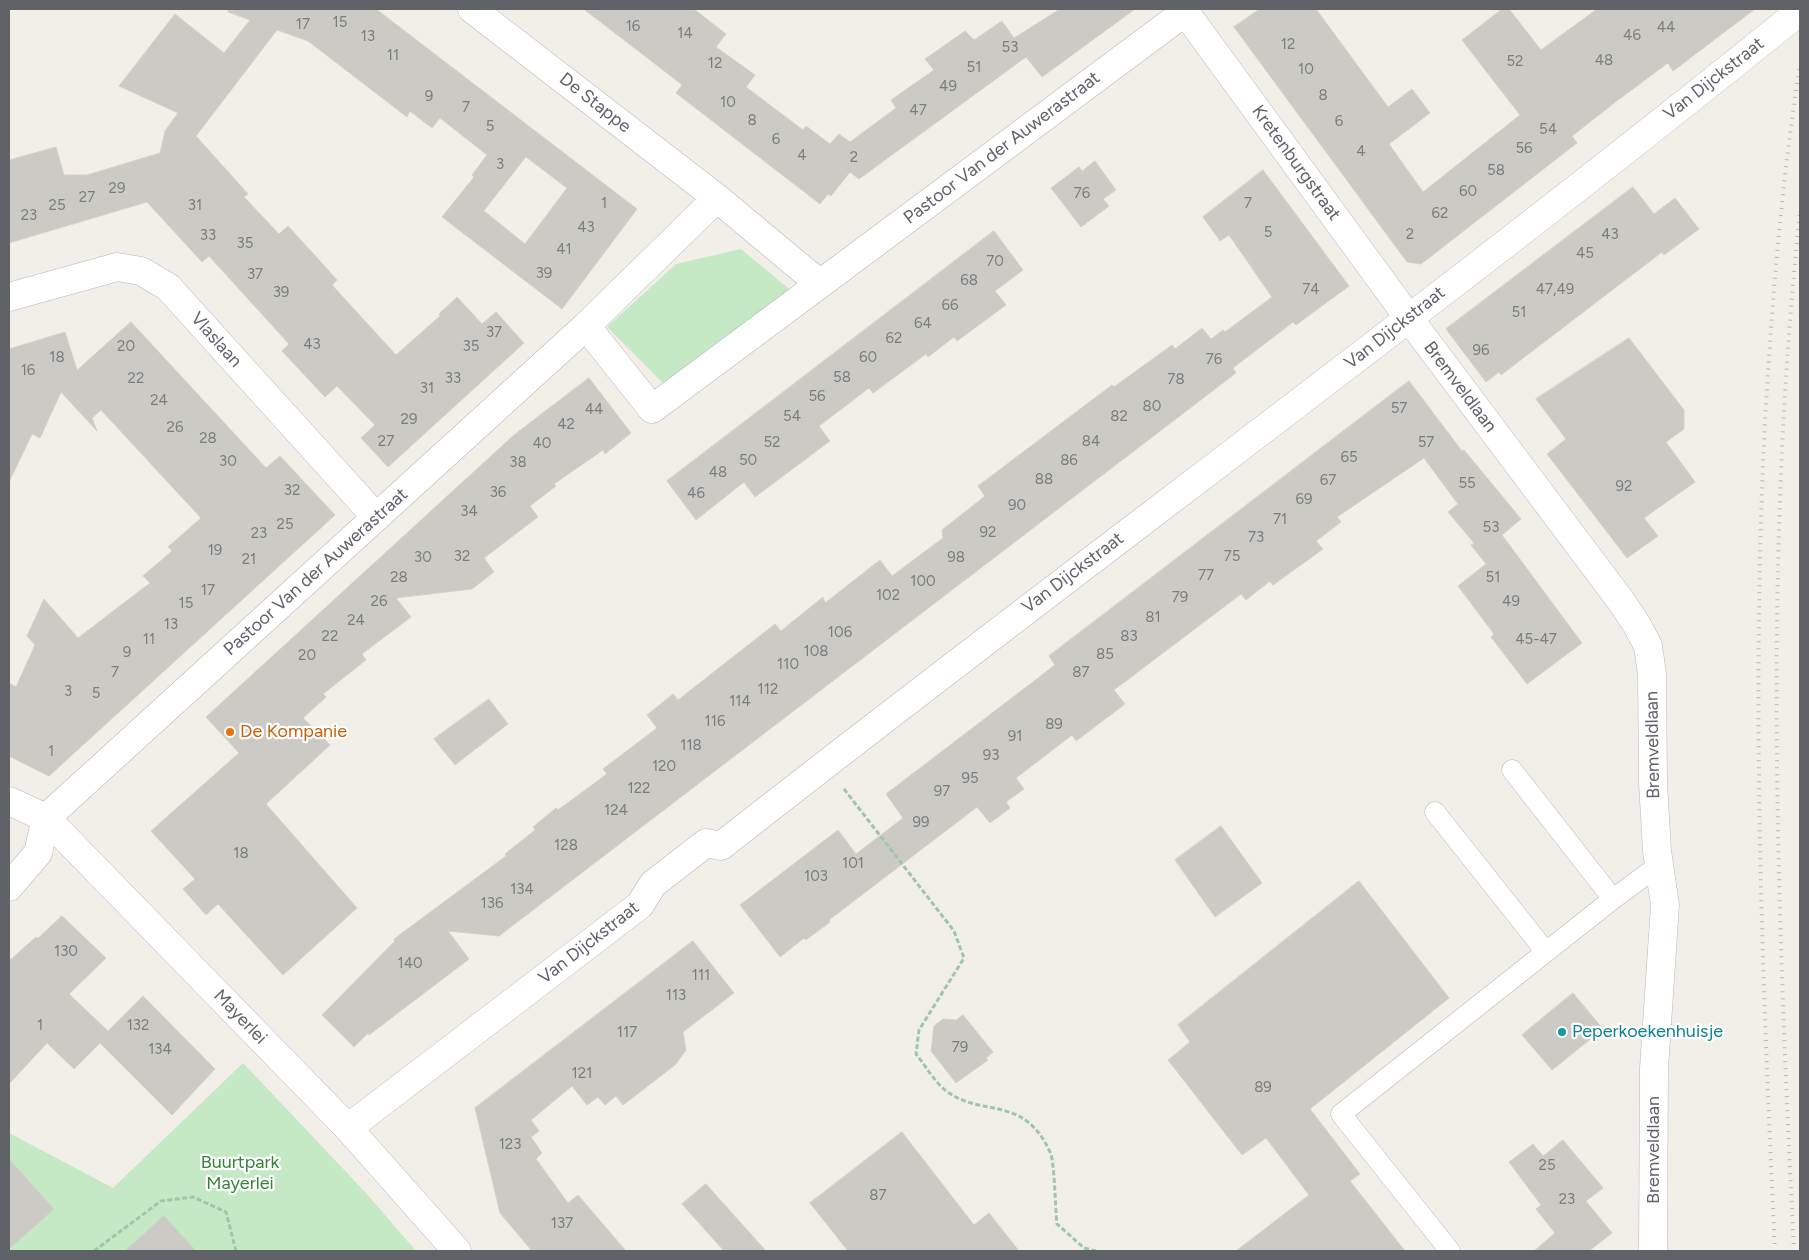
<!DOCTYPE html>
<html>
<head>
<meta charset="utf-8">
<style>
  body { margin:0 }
  #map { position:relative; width:1809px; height:1260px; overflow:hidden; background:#f1efe8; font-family:Figtree,sans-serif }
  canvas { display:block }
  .frame { position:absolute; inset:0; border:10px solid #5f6368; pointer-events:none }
</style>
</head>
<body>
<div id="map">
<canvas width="1809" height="1260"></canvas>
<div class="frame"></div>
</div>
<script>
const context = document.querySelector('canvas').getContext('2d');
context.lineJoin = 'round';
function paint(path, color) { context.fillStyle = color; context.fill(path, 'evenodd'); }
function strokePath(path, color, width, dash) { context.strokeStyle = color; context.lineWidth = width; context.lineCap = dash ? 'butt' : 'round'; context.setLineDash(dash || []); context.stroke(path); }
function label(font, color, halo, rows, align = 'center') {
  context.font = font + ' Figtree,sans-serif'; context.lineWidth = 4.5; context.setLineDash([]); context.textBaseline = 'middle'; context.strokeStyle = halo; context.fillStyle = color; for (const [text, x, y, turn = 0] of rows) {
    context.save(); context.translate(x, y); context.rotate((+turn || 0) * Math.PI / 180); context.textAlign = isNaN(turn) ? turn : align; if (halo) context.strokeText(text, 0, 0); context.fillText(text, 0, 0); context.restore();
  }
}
paint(new Path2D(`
  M 741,249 L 794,293 L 666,386 L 607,327 L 676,264 Z
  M 243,1063 L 366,1193 L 416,1251 L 9,1251 L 9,1133 L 113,1188 Z`), '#c5e8c5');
const building = new Path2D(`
  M 229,9 L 376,9 L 637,209 L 562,309 L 442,217 L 474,177 L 472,175 L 487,155 L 440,118 L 432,128 L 410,111 L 407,117 L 308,41 L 277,30 L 196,136 L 248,194 L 244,197 L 279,234 L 288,226 L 320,261 L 337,280 L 332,285 L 396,355 L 440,316 L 439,314 L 457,297 L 482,324 L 496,312 L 524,343 L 388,467 L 361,438 L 375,425 L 337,386 L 325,397 L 282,351 L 289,344 L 209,256 L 202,262 L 147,202 L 9,243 L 9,160 L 56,147 L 64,175 L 87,175 L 160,153 L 165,131 L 178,113 L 119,86 L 175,14 L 224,53 L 250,20 L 228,12 ZM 526,157 L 567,188 L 525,244 L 484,211 Z
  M 584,9 L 694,9 L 726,34 L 716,47 L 755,75 L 746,87 L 803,130 L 806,126 L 830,144 L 839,134 L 850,142 L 896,108 L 891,100 L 934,70 L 925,59 L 965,31 L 974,40 L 1002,21 L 1014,38 L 1060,9 L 1135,9 L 1042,77 L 1026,57 L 859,179 L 850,172 L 831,196 L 828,194 L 820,204 L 676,93 L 682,85 Z
  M 1260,9 L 1316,9 L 1388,107 L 1412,89 L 1430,113 L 1389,144 L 1423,192 L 1520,115 L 1462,40 L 1502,9 L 1509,9 L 1541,50 L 1597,9 L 1755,9 L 1673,71 L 1668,63 L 1618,100 L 1572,136 L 1577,143 L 1421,264 L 1407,262 L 1234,27 Z
  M 1095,161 L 1116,190 L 1103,199 L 1109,206 L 1081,227 L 1051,188 L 1079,167 L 1082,171 Z
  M 1263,170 L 1349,286 L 1296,325 L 1293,322 L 1233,368 L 1236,373 L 499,936 L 448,931 L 469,959 L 369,1035 L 368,1033 L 354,1047 L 322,1015 L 395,941 L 394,939 L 506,856 L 505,854 L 535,830 L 533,827 L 556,808 L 558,810 L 607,774 L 603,769 L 657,728 L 647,715 L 673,694 L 678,700 L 775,624 L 781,631 L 823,597 L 825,603 L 880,560 L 892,576 L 943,538 L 942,530 L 985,496 L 978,486 L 1112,385 L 1114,387 L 1172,345 L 1175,349 L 1202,328 L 1211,339 L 1223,330 L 1225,332 L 1272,297 L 1229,235 L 1220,241 L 1203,217 Z
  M 1633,187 L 1654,214 L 1675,198 L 1699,229 L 1664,255 L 1662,252 L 1501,375 L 1499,372 L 1486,382 L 1446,329 Z
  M 994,231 L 1023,270 L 995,291 L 1006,305 L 957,341 L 954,337 L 928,357 L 926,354 L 873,393 L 869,388 L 819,426 L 830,441 L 755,497 L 744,482 L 696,520 L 667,481 Z
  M 131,322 L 266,468 L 280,456 L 335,515 L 49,776 L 9,756 L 9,683 L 16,687 L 35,645 L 27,636 L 44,599 L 78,638 L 150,583 L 143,576 L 172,551 L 168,547 L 201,518 L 101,410 L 92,418 L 97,431 L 61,392 L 40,438 L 32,434 L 9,482 L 9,349 L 65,332 L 77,370 Z
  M 1629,338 L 1684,410 L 1684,429 L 1666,442 L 1695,482 L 1644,518 L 1658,536 L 1627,558 L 1547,454 L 1566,439 L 1536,399 Z
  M 589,378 L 631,433 L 605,454 L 603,450 L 554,484 L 556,486 L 530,506 L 538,517 L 484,558 L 494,572 L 472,589 L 396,598 L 411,617 L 362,654 L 366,660 L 323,694 L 326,697 L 303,718 L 330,745 L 266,804 L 357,908 L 283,975 L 218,904 L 206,915 L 183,889 L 195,879 L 151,831 L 239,753 L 206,717 L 514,435 Z
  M 1409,381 L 1462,451 L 1464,450 L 1521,519 L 1502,535 L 1582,643 L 1527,684 L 1491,637 L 1494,634 L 1458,586 L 1486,564 L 1471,545 L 1474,543 L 1448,512 L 1458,504 L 1424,458 L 1337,517 L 1341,522 L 1316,541 L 1323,549 L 1273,585 L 1270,581 L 1246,600 L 1241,594 L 1114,690 L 1125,704 L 1076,741 L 1072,735 L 1016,778 L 1024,789 L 1006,802 L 1010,808 L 990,823 L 977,807 L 829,920 L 830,922 L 806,940 L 804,938 L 780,957 L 740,905 L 838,830 L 856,854 L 903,818 L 886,794 L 1055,665 L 1049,656 Z
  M 489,699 L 508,724 L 455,765 L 434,739 Z
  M 1221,826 L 1262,883 L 1215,917 L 1175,860 Z
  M 1359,881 L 1449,998 L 1310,1109 L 1360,1174 L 1350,1181 L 1405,1251 L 1236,1251 L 1309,1195 L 1266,1138 L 1242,1155 L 1168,1060 L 1190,1042 L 1178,1025 Z
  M 62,916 L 106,958 L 69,994 L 108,1031 L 143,996 L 215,1069 L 172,1115 L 100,1043 L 74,1069 L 47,1043 L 9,1084 L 9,961 L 36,937 L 38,938 Z
  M 693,941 L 734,993 L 683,1032 L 686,1050 L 675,1065 L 623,1105 L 616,1096 L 605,1105 L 598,1097 L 587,1105 L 572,1086 L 531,1120 L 539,1131 L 531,1137 L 542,1153 L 536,1159 L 568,1203 L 578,1195 L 626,1251 L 532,1251 L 500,1213 L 475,1108 Z
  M 1573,993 L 1603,1029 L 1552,1070 L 1522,1035 Z
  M 963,1015 L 993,1052 L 986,1058 L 988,1060 L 956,1083 L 931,1051 L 934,1026 L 943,1019 L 956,1020 Z
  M 902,1132 L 974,1225 L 989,1213 L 1019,1251 L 848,1251 L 810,1203 Z
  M 1563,1140 L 1603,1188 L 1586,1201 L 1612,1233 L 1589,1251 L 1534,1251 L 1555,1233 L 1536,1209 L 1541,1205 L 1509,1162 L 1533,1144 L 1543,1156 Z
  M 9,1159 L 54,1209 L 9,1249 Z
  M 706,1184 L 766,1251 L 724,1251 L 682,1204 Z
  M 164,1216 L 196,1251 L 125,1251 Z`);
paint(building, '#cccac5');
strokePath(building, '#d6d1c6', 1);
const lane = new Path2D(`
  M 1512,770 L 1613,899
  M 1435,812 L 1546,952
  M 1450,1251 L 1341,1114 L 1613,899 L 1659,865`);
const street = new Path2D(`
  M 472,9 L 717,198 L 820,284 L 652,409 L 586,326 L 717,198
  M 1183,9 L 1408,317 L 1621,601 L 1637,625 L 1648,646 L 1652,674 L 1653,783 L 1657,851 L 1665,905 L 1654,1068 L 1653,1251
  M 820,284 L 1185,12
  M 9,297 L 117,267 L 141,271 L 168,287 L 376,517
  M 9,801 L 46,818 L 348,1128 L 457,1251
  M 46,818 L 586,326
  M 9,887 L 38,853 L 46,818
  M 348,1128 L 640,905 L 653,884 L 706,843 L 721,846 C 1079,565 1447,297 1800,11`);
strokePath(lane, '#b5b8bc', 21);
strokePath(street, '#b5b8bc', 29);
strokePath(new Path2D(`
  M 844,789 L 954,931 L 964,958 L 919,1030 L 916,1054 C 925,1065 934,1081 945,1090 C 982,1119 1023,1093 1050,1152 C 1055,1162 1055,1209 1057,1224 L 1084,1248 L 1096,1251
  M 94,1251 L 161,1201 L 193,1197 L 226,1212 L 236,1251`), '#9cc7a9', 3, [5, 2.5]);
strokePath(lane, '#fff', 20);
strokePath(street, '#fff', 28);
strokePath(new Path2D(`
  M 1775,1251 C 1762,975 1751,698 1765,422 C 1772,303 1781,184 1800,66
  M 1794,1251 C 1777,905 1763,558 1800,213`), '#b6b7b8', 4, [1, 6]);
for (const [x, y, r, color] of [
  [230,732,5,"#e8710a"],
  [1562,1032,5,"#0f9aa8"]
]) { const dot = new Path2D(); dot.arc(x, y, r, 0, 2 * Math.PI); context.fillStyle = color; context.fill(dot); strokePath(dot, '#fff', 2); }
label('15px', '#7a7d7f', null, [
  ["15",340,23],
  ["17",303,25],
  ["16",633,27],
  ["44",1666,28],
  ["14",685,34],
  ["46",1632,36],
  ["13",368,37],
  ["12",1288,45],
  ["53",1010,48],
  ["11",393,56],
  ["48",1604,61],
  ["52",1515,62],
  ["12",715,64],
  ["51",974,68],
  ["10",1306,70],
  ["49",948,87],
  ["8",1323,96],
  ["9",429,97],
  ["10",728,103],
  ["7",466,108],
  ["47",918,111],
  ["8",752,121],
  ["6",1339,122],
  ["5",490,127],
  ["54",1548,130],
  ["6",776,140],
  ["56",1524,149],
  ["4",1361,152],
  ["4",802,156],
  ["2",854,158],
  ["3",500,165],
  ["58",1496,171],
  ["29",117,189],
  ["60",1468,192],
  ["76",1082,194],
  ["27",87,198],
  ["1",604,204],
  ["7",1248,204],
  ["25",57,206],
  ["31",195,206],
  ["62",1440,214],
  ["23",29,216],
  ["43",586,228],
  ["5",1268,233],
  ["2",1410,235],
  ["43",1610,235],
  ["33",208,236],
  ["35",245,244],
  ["41",564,250],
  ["45",1585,254],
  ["70",995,262],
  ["39",544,274],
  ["37",255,275],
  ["68",969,281],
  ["74",1311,290],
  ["47,49",1555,290],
  ["39",281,293],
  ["66",950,306],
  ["51",1519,313],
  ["64",923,324],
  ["37",494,333],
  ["62",894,339],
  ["43",312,345],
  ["20",126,347],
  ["35",471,347],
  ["96",1481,351],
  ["18",57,358],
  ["60",868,358],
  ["76",1214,360],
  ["16",28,371],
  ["58",842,378],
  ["22",136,379],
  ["33",453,379],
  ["78",1176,380],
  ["31",427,389],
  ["56",817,397],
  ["24",159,401],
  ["80",1152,407],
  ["57",1399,409],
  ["44",594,410],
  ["54",792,417],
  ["82",1119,417],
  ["29",409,420],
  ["42",566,425],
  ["26",175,428],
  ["28",208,439],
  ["27",386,442],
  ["84",1091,442],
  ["52",772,443],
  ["57",1426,443],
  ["40",542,444],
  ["65",1349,458],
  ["50",748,461],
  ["86",1069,461],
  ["30",228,462],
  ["38",518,463],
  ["48",718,473],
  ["88",1044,480],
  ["67",1328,481],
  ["55",1467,484],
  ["92",1624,487],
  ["32",292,491],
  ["36",498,493],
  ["46",696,494],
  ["69",1304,500],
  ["90",1017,506],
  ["34",469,512],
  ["71",1280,520],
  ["25",285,525],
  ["53",1491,528],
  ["92",988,533],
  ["23",259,534],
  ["73",1256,538],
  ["19",215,551],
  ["32",462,557],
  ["75",1232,557],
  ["30",423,558],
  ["98",956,558],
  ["21",249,560],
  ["77",1206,576],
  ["28",399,578],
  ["51",1493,578],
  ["100",923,582],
  ["17",208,591],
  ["102",888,596],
  ["79",1180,598],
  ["26",379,602],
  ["49",1511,602],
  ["15",186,604],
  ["81",1153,618],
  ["24",356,621],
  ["13",171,625],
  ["106",840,633],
  ["22",330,637],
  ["83",1129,637],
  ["11",149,640],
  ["45-47",1536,640],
  ["108",816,652],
  ["9",127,653],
  ["85",1105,655],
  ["20",307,656],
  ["110",788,665],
  ["7",115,673],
  ["87",1081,673],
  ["112",768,690],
  ["3",68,692],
  ["5",96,694],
  ["114",740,702],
  ["116",715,722],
  ["89",1054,725],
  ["91",1015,737],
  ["118",691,746],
  ["1",51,752],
  ["93",991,756],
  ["120",664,767],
  ["95",970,779],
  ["122",639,789],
  ["97",942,792],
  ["124",616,811],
  ["99",921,823],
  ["128",566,846],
  ["18",241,854],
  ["101",853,864],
  ["103",816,877],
  ["134",522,890],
  ["136",492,904],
  ["130",66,952],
  ["140",410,964],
  ["111",701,976],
  ["113",676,996],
  ["1",40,1026],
  ["132",138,1026],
  ["117",627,1033],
  ["79",960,1048],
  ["134",160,1050],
  ["121",582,1074],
  ["89",1263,1088],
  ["123",510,1145],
  ["25",1547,1166],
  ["87",878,1196],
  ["23",1567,1200],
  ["137",562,1224]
]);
label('18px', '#5f6368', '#fff', [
  ["Van Dijckstraat",1714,79,-38],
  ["De Stappe",595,103,38],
  ["Pastoor Van der Auwerastraat",1002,148,-37],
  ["Kretenburgstraat",1296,163,54],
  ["Van Dijckstraat",1395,328,-38],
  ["Vlaslaan",216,340,48],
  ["Bremveldlaan",1460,387,53],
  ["Pastoor Van der Auwerastraat",316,572,-42],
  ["Van Dijckstraat",1073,573,-37],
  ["Bremveldlaan",1653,745,-91],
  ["Van Dijckstraat",589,943,-38],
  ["Mayerlei",240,1017,46],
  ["Bremveldlaan",1654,1150,-90]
]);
label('18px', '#c56008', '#fff', [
  ["De Kompanie",240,732]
], 'left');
label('18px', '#0d838f', '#fff', [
  ["Peperkoekenhuisje",1572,1032]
], 'left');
label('18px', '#348238', '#fff', [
  ["Buurtpark",240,1163],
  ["Mayerlei",240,1184]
]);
</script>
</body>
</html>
